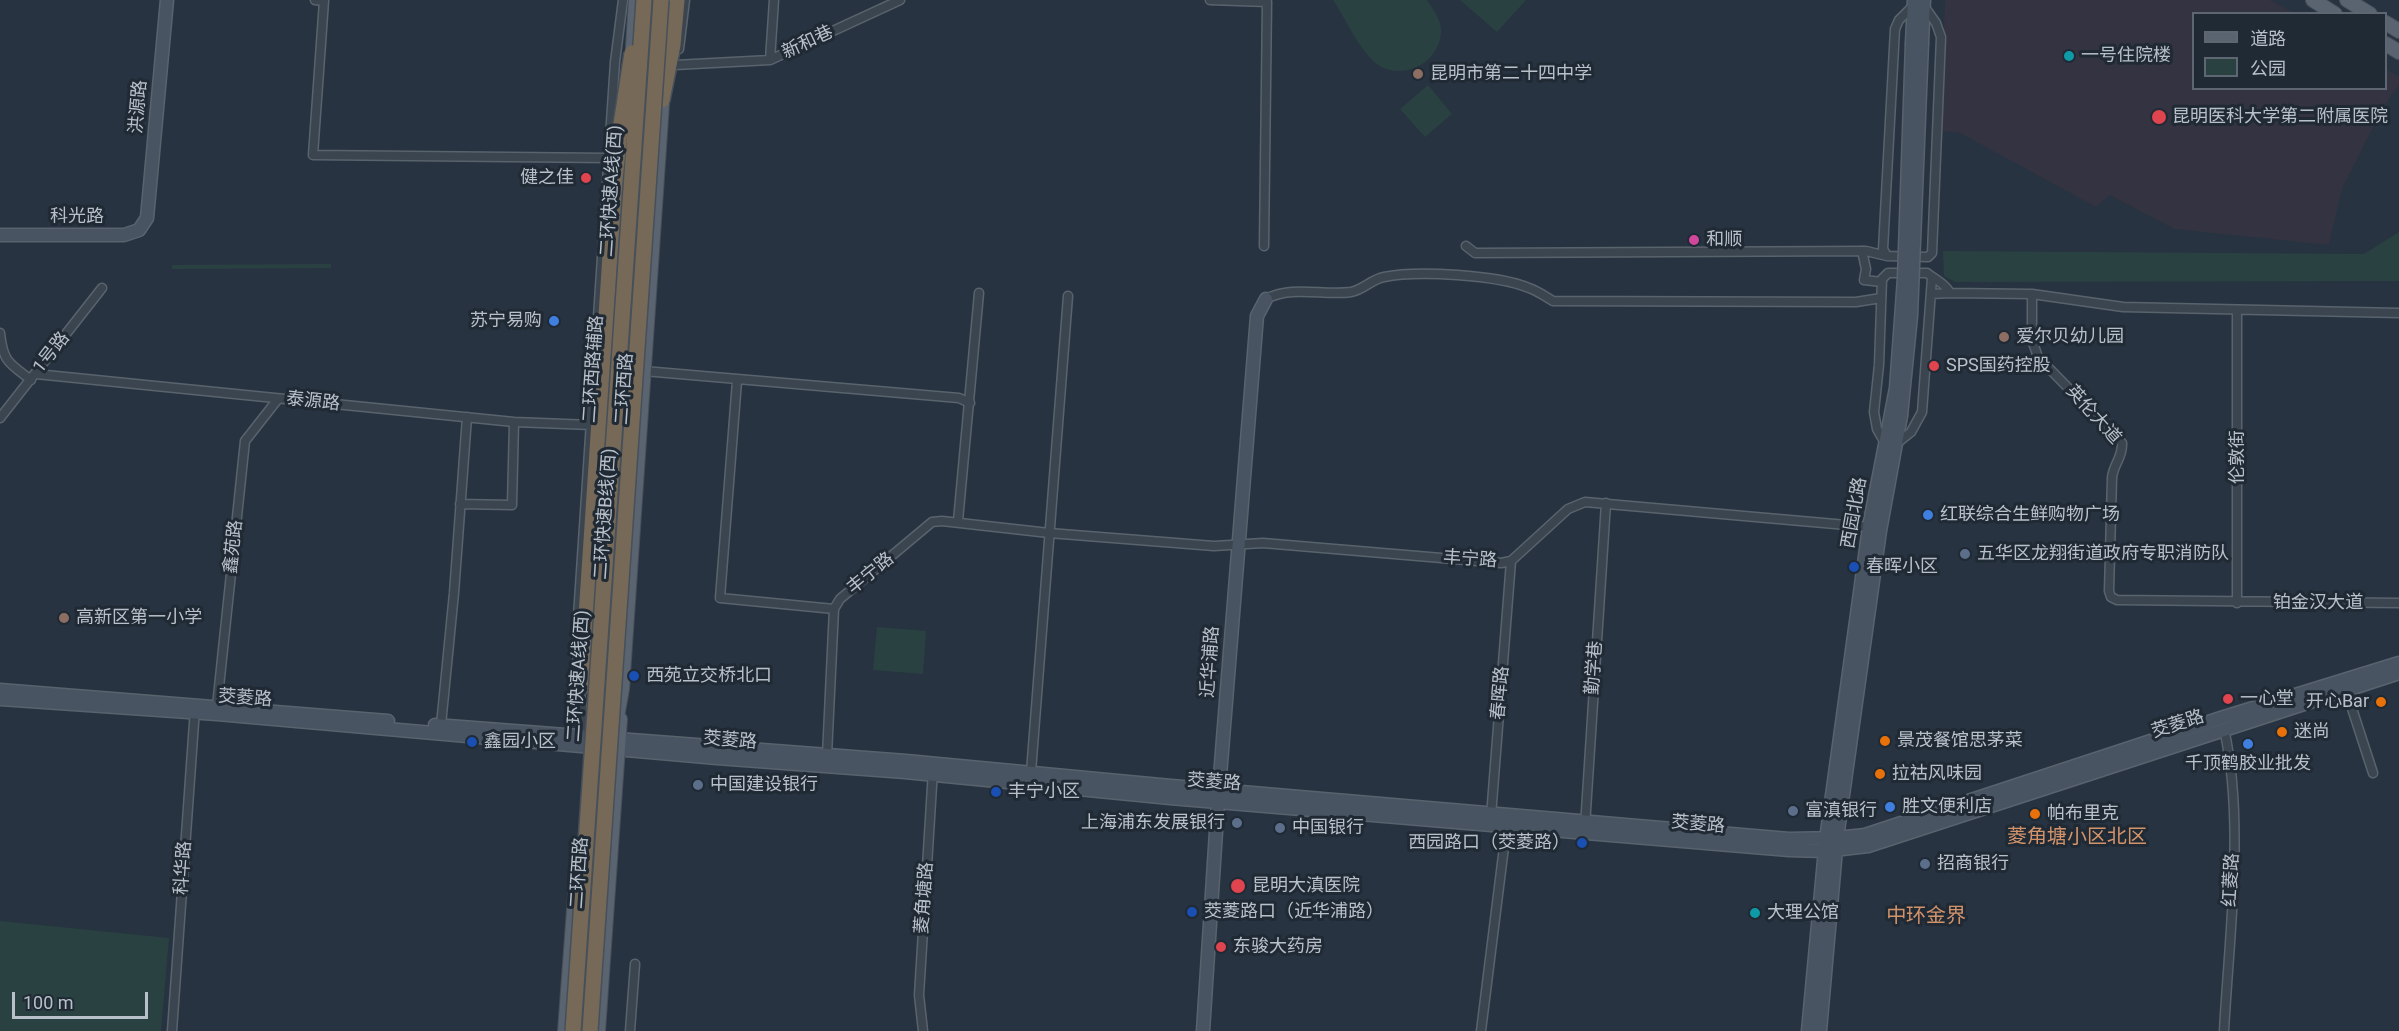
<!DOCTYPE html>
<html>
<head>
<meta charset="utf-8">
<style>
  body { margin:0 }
  #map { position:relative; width:2399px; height:1031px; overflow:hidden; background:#273340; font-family:Roboto,"Noto Sans SC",sans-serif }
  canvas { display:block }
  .legend { position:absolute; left:2192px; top:12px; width:195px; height:78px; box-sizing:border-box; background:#202a35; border:2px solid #5d6671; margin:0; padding:8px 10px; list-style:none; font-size:18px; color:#b8c0ca }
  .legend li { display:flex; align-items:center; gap:12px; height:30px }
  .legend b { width:30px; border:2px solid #5d6671 }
  .scale { position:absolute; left:12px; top:992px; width:136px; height:27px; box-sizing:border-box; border:3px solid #b8c0ca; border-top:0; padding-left:8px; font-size:18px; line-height:21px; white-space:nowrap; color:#b8c0ca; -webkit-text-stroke:4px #202a35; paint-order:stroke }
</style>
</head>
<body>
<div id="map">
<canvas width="2399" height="1031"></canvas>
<ul class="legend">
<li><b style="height:8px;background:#596470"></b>道路</li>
<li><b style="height:16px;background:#2a4142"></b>公园</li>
</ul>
<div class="scale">100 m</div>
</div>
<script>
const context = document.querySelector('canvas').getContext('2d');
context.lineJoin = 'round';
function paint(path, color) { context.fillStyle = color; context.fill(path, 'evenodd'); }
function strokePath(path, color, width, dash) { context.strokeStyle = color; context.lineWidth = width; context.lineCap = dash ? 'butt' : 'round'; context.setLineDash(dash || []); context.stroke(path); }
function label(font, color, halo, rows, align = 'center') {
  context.font = font + ' Roboto,"Noto Sans SC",sans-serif'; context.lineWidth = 6; context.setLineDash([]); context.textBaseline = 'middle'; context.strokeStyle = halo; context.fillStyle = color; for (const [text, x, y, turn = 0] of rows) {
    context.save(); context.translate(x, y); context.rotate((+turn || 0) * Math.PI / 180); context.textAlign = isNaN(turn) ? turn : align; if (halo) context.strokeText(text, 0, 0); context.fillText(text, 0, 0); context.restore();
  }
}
paint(new Path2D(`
  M 1945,0 L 2270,0 L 2294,13 L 2194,14 L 2194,88 L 2386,88 L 2386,69 L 2399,77 L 2399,84 L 2384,106 L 2342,189 L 2329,245 L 2174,229 L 2110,195 L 2096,207 L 1960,133 L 1940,131 Z`), '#343341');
paint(new Path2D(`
  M 1333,0 L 1427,0 C 1433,9 1440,18 1441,29 C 1442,61 1405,82 1378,65 C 1361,53 1345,18 1333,0 Z
  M 1460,0 L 1526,0 L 1497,32 Z
  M 1428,85 L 1452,114 L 1425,137 L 1400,109 Z
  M 2399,232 L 2399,281 L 1955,282 L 1944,276 L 1943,251 L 2364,254 Z
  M 331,264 L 331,268 L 172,269 L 172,265 Z
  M 877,627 L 926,631 L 923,674 L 873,670 Z
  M 0,921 L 169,938 L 161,1031 L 0,1031 Z`), '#2a4142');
const street = new Path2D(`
  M 315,0 L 324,1 L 313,155 L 609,158
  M 1210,0 L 1267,2 L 1264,246
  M 679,49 L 685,0
  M 770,60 L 774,0
  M 675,65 L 770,60 L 900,0
  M 1466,246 L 1475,253 L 1866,251 L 1887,256 L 1928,257 L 1932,253 L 1941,37 L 1936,23 L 1924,6
  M 1862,251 L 1866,269 L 1864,280 L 1882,282
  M 1887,256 L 1883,249 L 1895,29 L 1899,20 L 1914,5
  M 1950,293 L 2032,294 L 2123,307 L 2399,313
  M 2032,294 L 2032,340 L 2038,357 L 2122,443 C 2123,457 2113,465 2112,478 L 2109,591 L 2111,597 L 2117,600 L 2399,603
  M 1266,299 C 1292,285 1323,296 1351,292 C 1363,290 1372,279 1384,277 C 1417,270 1498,275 1529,288 C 1538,291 1546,297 1553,301 L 1856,302 L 1881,298
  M 0,333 C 3,362 9,363 31,380
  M 644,371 L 959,398 L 970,403
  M 36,374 L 514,422 L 591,425
  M 737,381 L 720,598 L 834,609
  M 0,418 L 102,288
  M 1885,443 L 1877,429 L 1874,412 L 1879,365 L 1882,279 L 1888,273 L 1927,273 C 1935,280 1944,282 1950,293 L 1931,294
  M 1896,444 L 1911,432 L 1922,412 L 1932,278
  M 460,504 L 512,505 L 514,422
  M 958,521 L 979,293
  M 2237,603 L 2237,311
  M 2346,690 L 2373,773
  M 217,706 L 245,441 L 278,399
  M 441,725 L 454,593 L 467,417
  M 586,737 L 578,678 L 577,631 L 615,62 L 623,0
  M 827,755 L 834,609 L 840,599 L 932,522 L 942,521 L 1049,533 L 1214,546 L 1263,543 L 1501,563 L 1511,561 L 1568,509 L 1585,502 L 1869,527
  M 1031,772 L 1068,296
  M 1491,816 L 1511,561
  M 1585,826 L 1606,503
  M 172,1031 L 195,709
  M 630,1031 L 635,964
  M 923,1031 L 919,995 L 933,770
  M 1481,1031 L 1507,823
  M 2224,1031 C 2229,937 2245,821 2224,729`);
const secondary = new Path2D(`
  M 1912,43 L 1914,0
  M 1922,43 L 1924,0
  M 0,235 L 124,235 L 139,230 L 147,218 L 167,0
  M 0,690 L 388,721
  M 0,699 L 217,714 L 717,758 L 905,772 L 1170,798 L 1789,850 L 1825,851 L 1868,846 L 2399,673
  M 435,725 L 906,761 L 1171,786 L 1789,839 L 1837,838 L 1865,835 L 2221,718 L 2399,663
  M 1203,1031 L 1218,801 L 1257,316 L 1266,299
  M 1808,1031 L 1826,839 L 1869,527 L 1891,414
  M 1820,1031 L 1837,838 L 1880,531 L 1901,416`);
const primary = new Path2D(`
  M 2313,0 L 2335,14
  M 2347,0 L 2370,14
  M 2386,23 L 2399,31
  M 2386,44 L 2399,52
  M 665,55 L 669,0
  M 632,62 L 636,0
  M 603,484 L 627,129
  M 615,728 L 622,689 L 663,89
  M 565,1031 L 576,883
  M 598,1031 L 620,719`);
const highway = new Path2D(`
  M 662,100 L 673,45 L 677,0
  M 590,686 L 585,631 L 615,180`);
strokePath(street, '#59636d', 11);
strokePath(secondary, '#59636d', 15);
strokePath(primary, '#454e59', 16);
strokePath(highway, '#46505a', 18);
strokePath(street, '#3b4550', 8);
strokePath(secondary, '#495463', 12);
strokePath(primary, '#596470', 14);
strokePath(highway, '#766958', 15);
const secondaryBridge = new Path2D(`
  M 1891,414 L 1896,388 L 1904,278 L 1912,43
  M 1901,416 L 1911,316 L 1922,43`);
const highwayBridge = new Path2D(`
  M 615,180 L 620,131 L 632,53
  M 573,1031 L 644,0
  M 590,1031 L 661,0`);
strokePath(secondaryBridge, '#59636d', 15, []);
strokePath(highwayBridge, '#46505a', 18, []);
strokePath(secondaryBridge, '#495463', 12);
strokePath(highwayBridge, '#766958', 15);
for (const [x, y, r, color] of [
  [2069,56,6,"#0f9aa8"],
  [1418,74,6,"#8d6e63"],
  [2159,117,8,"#e0444e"],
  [586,178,6,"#e0444e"],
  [1694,240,6,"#d1479c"],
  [554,321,6,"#3f7fe0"],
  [2004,337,6,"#8d6e63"],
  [1934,366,6,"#e0444e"],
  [1928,515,6,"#3f7fe0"],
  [1965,554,6,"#5c6f8a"],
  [1854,567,6,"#1a4fb4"],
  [64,618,6,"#8d6e63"],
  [634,676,6,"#1a4fb4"],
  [2228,699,6,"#e0444e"],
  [2381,702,6,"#e8710a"],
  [2282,732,6,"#e8710a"],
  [1885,741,6,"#e8710a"],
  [472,742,6,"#1a4fb4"],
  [2248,744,6,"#3f7fe0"],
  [1880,774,6,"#e8710a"],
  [698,785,6,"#5c6f8a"],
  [996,792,6,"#1a4fb4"],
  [1890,807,6,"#3f7fe0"],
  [1793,811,6,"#5c6f8a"],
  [2035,814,6,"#e8710a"],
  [1237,823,6,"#5c6f8a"],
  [1280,828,6,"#5c6f8a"],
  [1582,843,6,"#1a4fb4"],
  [1925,864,6,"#5c6f8a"],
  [1238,886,8,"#e0444e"],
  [1192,912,6,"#1a4fb4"],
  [1755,913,6,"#0f9aa8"],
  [1221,947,6,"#e0444e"]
]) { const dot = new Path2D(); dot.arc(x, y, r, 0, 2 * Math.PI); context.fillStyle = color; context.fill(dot); strokePath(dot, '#202a35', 2); }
label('18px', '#b8c0ca', '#202a35', [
  ["新和巷",808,43,-25],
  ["洪源路",139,107,-85],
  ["二环快速A线(西)",612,191,-86],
  ["科光路",77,217],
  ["1号路",52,353,-52],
  ["二环西路辅路",594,369,-86],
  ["二环西路",625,389,-86],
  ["泰源路",313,402,6],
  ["英伦大道",2093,415,48],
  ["伦敦街",2238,457,-90],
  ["西园北路",1855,513,-80],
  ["二环快速B线(西)",606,514,-86],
  ["鑫苑路",234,547,-84],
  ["丰宁路",1470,560,4],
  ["丰宁路",871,574,-39],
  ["铂金汉大道",2318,603],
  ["近华浦路",1211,662,-86],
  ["勤学巷",1595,668,-86],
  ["二环快速A线(西)",579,676,-86],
  ["春晖路",1501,693,-85],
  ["茭菱路",245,699,4],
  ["茭菱路",2178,725,-18],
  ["茭菱路",730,741,5],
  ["茭菱路",1214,783,4],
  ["茭菱路",1698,825,5],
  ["科华路",184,868,-86],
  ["二环西路",580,873,-86],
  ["红菱路",2232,880,-87],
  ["菱角塘路",925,898,-86]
]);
label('18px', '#b8c0ca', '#202a35', [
  ["一号住院楼",2081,56],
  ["昆明市第二十四中学",1430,74],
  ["昆明医科大学第二附属医院",2172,117],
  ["健之佳",574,178,"right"],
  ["和顺",1706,240],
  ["苏宁易购",542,321,"right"],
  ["爱尔贝幼儿园",2016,337],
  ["SPS国药控股",1946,366],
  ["红联综合生鲜购物广场",1940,515],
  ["五华区龙翔街道政府专职消防队",1977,554],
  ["春晖小区",1866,567],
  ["高新区第一小学",76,618],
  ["西苑立交桥北口",646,676],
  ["一心堂",2240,699],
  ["开心Bar",2369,702,"right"],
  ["迷尚",2294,732],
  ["景茂餐馆思茅菜",1897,741],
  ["鑫园小区",484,742],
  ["千顶鹤胶业批发",2248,764,"center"],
  ["拉祜风味园",1892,774],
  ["中国建设银行",710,785],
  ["丰宁小区",1008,792],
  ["胜文便利店",1902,807],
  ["富滇银行",1805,811],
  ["帕布里克",2047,814],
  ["上海浦东发展银行",1225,823,"right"],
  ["中国银行",1292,828],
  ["西园路口（茭菱路）",1570,843,"right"],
  ["招商银行",1937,864],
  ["昆明大滇医院",1252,886],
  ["茭菱路口（近华浦路）",1204,912],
  ["大理公馆",1767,913],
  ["东骏大药房",1233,947]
], 'left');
label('20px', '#d2936b', '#202a35', [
  ["菱角塘小区北区",2077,838],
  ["中环金界",1926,917]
]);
</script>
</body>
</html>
